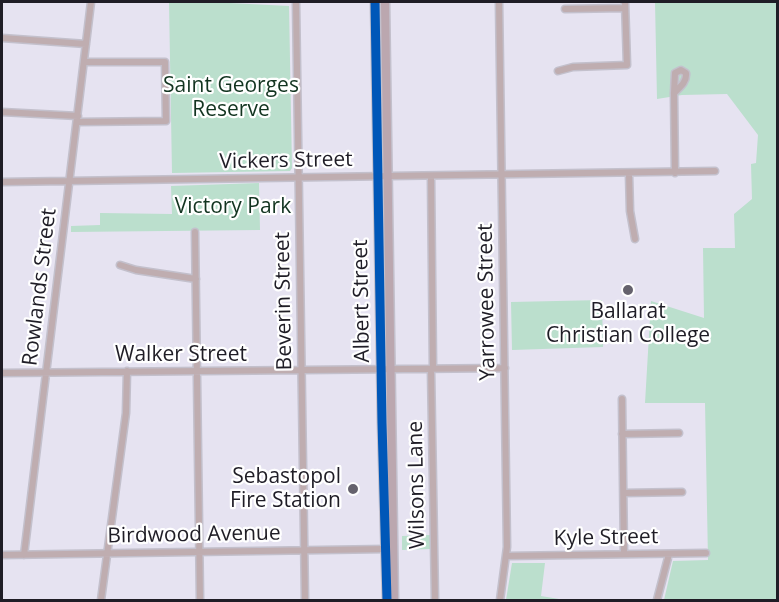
<!DOCTYPE html>
<html>
<head>
<meta charset="utf-8">
<style>
  body { margin:0 }
  #map { position:relative; width:779px; height:602px; overflow:hidden; background:#e6e3f1; font-family:"Open Sans",sans-serif }
  canvas { display:block }
  .frame { position:absolute; inset:0; border:3px solid #1f1d26; pointer-events:none }
</style>
</head>
<body>
<div id="map">
<canvas width="779" height="602"></canvas>
<div class="frame"></div>
</div>
<script>
const context = document.querySelector('canvas').getContext('2d');
context.lineJoin = 'round';
function paint(path, color) { context.fillStyle = color; context.fill(path, 'evenodd'); }
function strokePath(path, color, width, dash) { context.strokeStyle = color; context.lineWidth = width; context.lineCap = dash ? 'butt' : 'round'; context.setLineDash(dash || []); context.stroke(path); }
function label(font, color, halo, rows, align = 'center') {
  context.font = font + ' "Open Sans",sans-serif'; context.lineWidth = 4.5; context.setLineDash([]); context.textBaseline = 'middle'; context.strokeStyle = halo; context.fillStyle = color; for (const [text, x, y, turn = 0] of rows) {
    context.save(); context.translate(x, y); context.rotate((+turn || 0) * Math.PI / 180); context.textAlign = isNaN(turn) ? turn : align; if (halo) context.strokeText(text, 0, 0); context.fillText(text, 0, 0); context.restore();
  }
}
paint(new Path2D(`
  M 169,2 L 210,2 L 289,6 L 292,168 L 290,171 L 172,173 Z
  M 655,2 L 777,2 L 777,600 L 664,600 L 673,561 L 708,560 L 705,403 L 645,403 L 651,301 L 704,318 L 703,248 L 735,248 L 734,214 L 752,199 L 751,164 L 756,163 L 758,135 L 727,94 L 682,95 L 657,99 Z
  M 259,183 L 260,230 L 71,232 L 71,226 L 100,225 L 100,213 L 172,214 L 171,186 Z
  M 602,300 L 603,347 L 512,350 L 511,302 Z
  M 430,535 L 430,549 L 402,550 L 402,536 Z
  M 512,563 L 545,563 L 541,596 L 565,600 L 506,600 Z`), '#bbdfcd');
const minor = new Path2D(`
  M 296,2 L 305,600
  M 499,2 L 507,547 L 500,600
  M 565,9 L 625,8
  M 2,38 L 86,44
  M 558,71 L 573,67 L 627,65 L 625,2
  M 674,93 C 680,87 687,82 686,73 L 681,70 L 675,73 L 674,93 L 675,173
  M 2,112 L 78,116
  M 77,122 L 166,121 L 165,62 L 84,62
  M 629,174 L 630,211 L 635,239
  M 431,176 L 433,369
  M 2,182 L 715,171
  M 195,232 L 200,600
  M 120,265 L 136,270 L 196,279
  M 431,369 L 435,600
  M 2,373 L 505,368
  M 622,399 L 624,554
  M 622,434 L 679,433
  M 624,493 L 682,492
  M 2,555 L 386,549
  M 24,555 L 91,2
  M 507,556 L 706,553
  M 101,600 L 126,413 L 127,371
  M 657,600 L 669,554`);
const highway = new Path2D(`
  M 375,2 L 382,423 L 387,600
  M 385,2 L 394,600`);
strokePath(minor, '#c3c0cc', 9);
strokePath(highway, '#c3c0cc', 11);
strokePath(minor, '#bfadb0', 6);
strokePath(highway, '#bba7af', 8);
strokePath(new Path2D(`
  M 375,2 L 382,423 L 387,600`), '#0057b8', 9);
for (const [x, y, r, color] of [
  [628,290,6,"#65626d"],
  [353,489,6,"#65626d"]
]) { const dot = new Path2D(); dot.arc(x, y, r, 0, 2 * Math.PI); context.fillStyle = color; context.fill(dot); strokePath(dot, '#fff', 2); }
label('21px', '#123420', '#fff', [
  ["Saint Georges",231,86],
  ["Reserve",231,110],
  ["Victory Park",233,207]
]);
label('21px', '#1f1d26', '#fff', [
  ["Vickers Street",286,161,-1],
  ["Rowlands Street",40,287,-83],
  ["Beverin Street",284,301,-91],
  ["Albert Street",362,301,-91],
  ["Yarrowee Street",487,302,-91],
  ["Walker Street",181,355],
  ["Wilsons Lane",417,485,-91],
  ["Birdwood Avenue",194,535,-1],
  ["Kyle Street",606,538,-1]
]);
label('21px', '#1f1d26', '#fff', [
  ["Ballarat",628,312],
  ["Christian College",628,336],
  ["Sebastopol",341,477,"right"],
  ["Fire Station",341,501,"right"]
]);
</script>
</body>
</html>
